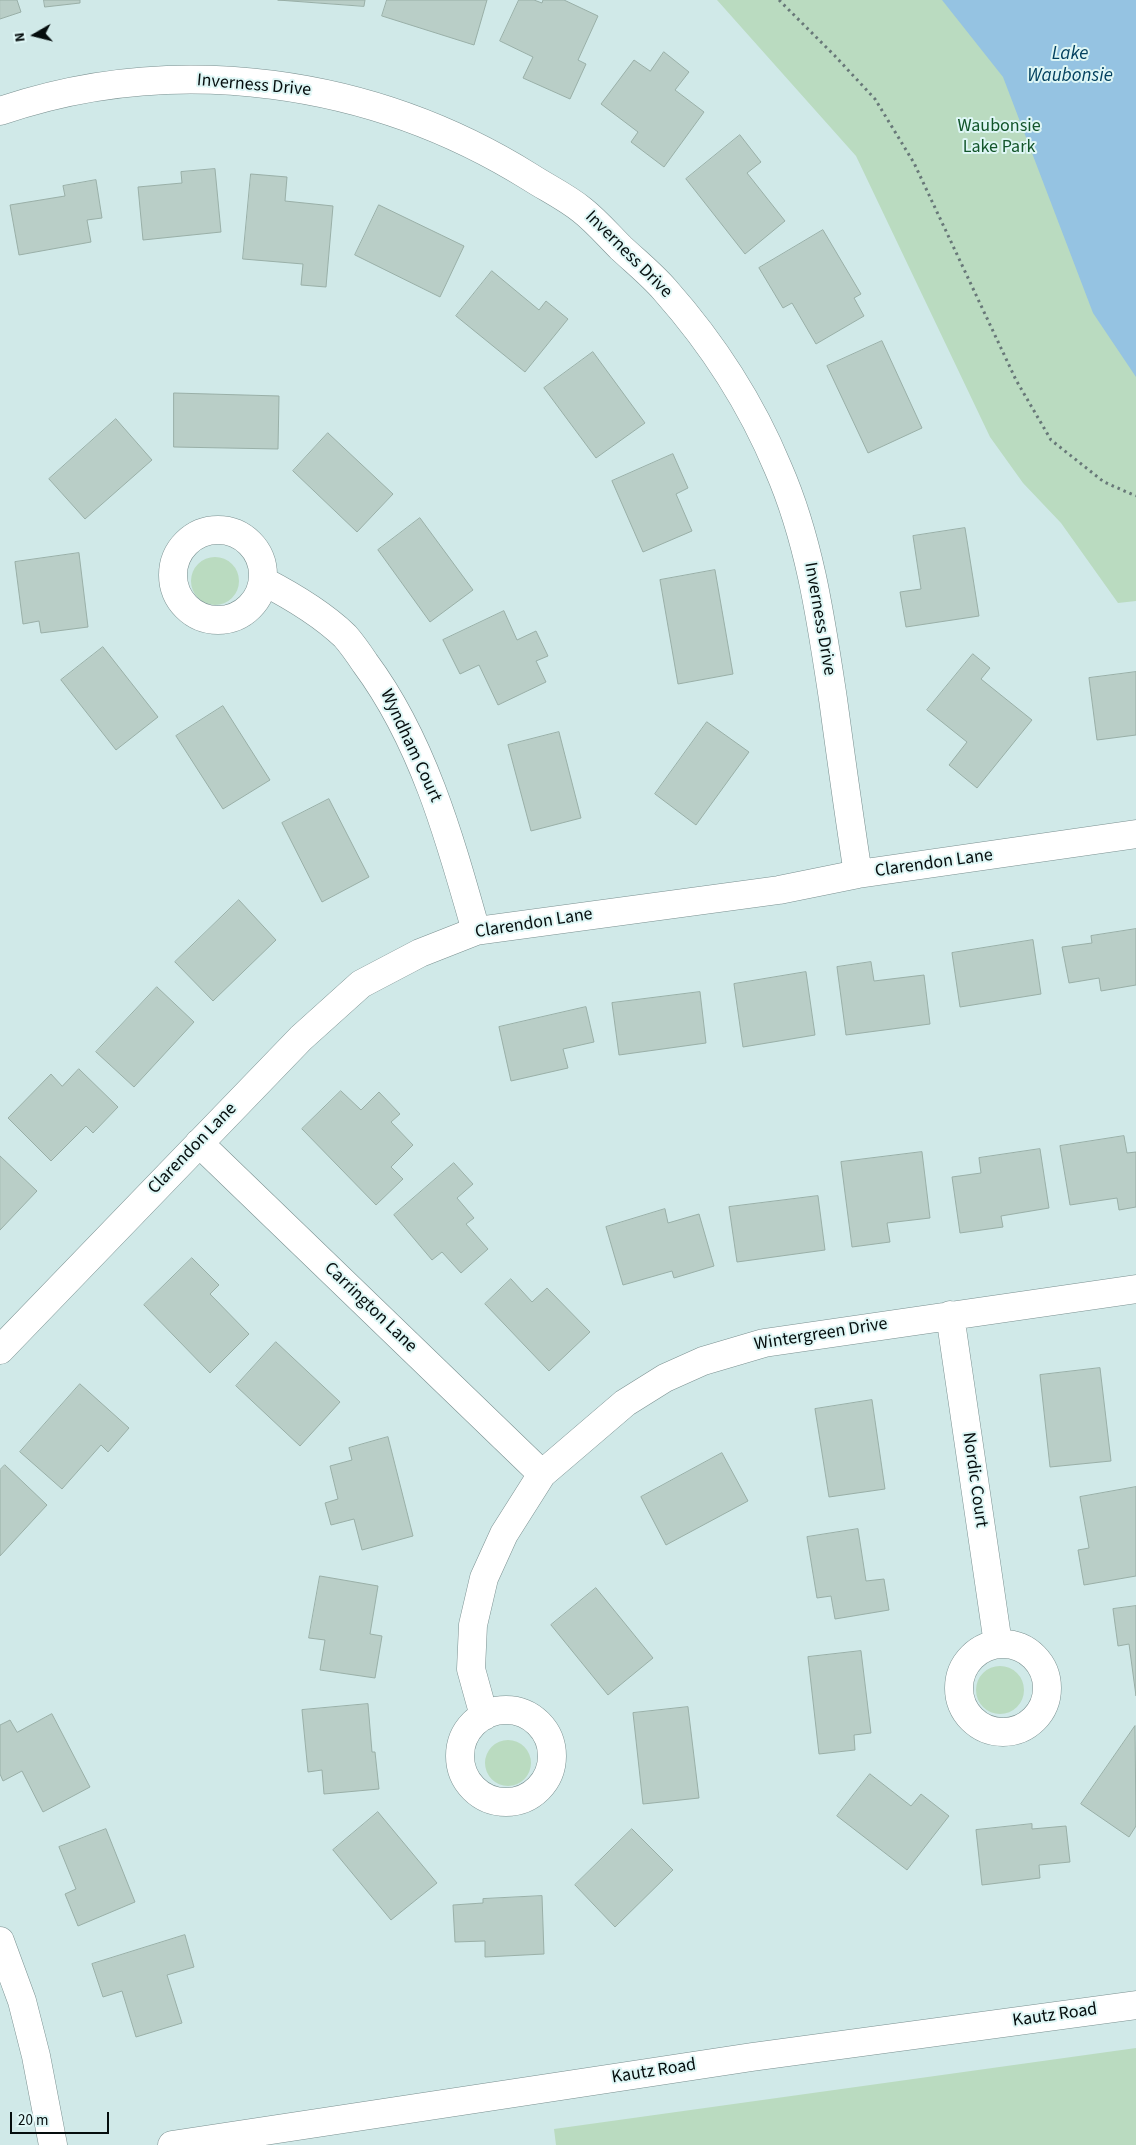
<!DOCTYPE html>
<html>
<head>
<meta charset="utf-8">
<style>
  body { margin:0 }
  #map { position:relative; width:1136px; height:2145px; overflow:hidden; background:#d0e9e8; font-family:"Source Sans 3",sans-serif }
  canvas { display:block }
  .north { position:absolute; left:10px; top:10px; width:50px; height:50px; -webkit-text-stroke:4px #def6f5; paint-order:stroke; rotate:262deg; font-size:14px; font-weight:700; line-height:20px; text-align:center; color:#050d0d }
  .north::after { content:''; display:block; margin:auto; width:18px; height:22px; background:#050d0d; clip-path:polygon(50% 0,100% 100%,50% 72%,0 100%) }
  .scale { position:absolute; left:10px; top:2112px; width:99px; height:22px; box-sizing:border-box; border:2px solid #050d0d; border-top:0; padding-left:6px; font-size:15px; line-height:18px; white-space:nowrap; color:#050d0d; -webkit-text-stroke:4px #def6f5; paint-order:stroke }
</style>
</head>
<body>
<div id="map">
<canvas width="1136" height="2145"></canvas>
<div class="north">N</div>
<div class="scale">20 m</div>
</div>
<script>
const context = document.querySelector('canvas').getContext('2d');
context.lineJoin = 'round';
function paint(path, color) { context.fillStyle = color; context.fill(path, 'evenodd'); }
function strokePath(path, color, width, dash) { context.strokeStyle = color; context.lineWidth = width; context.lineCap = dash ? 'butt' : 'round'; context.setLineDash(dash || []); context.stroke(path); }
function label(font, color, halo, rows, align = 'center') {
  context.font = font + ' "Source Sans 3",sans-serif'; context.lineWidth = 4; context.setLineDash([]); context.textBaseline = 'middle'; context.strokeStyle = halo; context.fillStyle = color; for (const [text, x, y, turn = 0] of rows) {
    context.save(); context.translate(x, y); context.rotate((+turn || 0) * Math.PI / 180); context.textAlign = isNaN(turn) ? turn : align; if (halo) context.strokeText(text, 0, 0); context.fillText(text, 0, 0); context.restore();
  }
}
paint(new Path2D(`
  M 717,0 L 1136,0 L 1136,601 L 1118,603 L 1061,523 L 1023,483 L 990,437 L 856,156 Z
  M191 581a24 24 0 1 1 48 0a24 24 0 1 1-48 0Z
  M976 1690a24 24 0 1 1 48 0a24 24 0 1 1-48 0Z
  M485 1763a23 23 0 1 1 46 0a23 23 0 1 1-46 0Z
  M 1136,2048 L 1136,2145 L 556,2145 L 554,2129 Z`), '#badbc0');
paint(new Path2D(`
  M 942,0 L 1136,0 L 1136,377 L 1093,313 L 1003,77 Z`), '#95c3e2');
const building = new Path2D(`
  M 0,0 L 17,0 L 21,12 L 0,19 Z
  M 44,0 L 80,0 L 80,3 L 45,7 Z
  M 278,0 L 365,0 L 364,6 Z
  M 387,0 L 487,0 L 474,45 L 382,16 Z
  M 519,0 L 534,0 L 542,3 L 543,0 L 564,0 L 598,16 L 578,60 L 586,64 L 570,99 L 523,78 L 533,57 L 500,41 Z
  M 664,52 L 689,72 L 675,90 L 704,112 L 664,167 L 631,142 L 638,132 L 601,104 L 634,60 L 650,71 Z
  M 740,135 L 761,162 L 747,173 L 785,221 L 745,254 L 686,179 Z
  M 215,169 L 221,232 L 143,240 L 138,187 L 182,183 L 181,172 Z
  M 251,174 L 287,177 L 285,201 L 333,206 L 326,287 L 301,285 L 303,264 L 243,259 Z
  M 96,180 L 102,218 L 87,220 L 91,242 L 19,255 L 10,205 L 65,196 L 63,186 Z
  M 379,205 L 464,246 L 440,297 L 355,255 Z
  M 823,230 L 861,294 L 854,298 L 864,316 L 816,344 L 792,303 L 783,308 L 759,268 Z
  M 492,271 L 539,310 L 546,301 L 568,319 L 525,372 L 456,316 Z
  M 882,341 L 922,428 L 868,453 L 827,366 Z
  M 593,352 L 645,423 L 596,458 L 544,388 Z
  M 174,393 L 279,396 L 278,449 L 174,447 Z
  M 116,419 L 152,460 L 85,519 L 49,479 Z
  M 328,433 L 393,494 L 357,532 L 293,471 Z
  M 673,454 L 688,488 L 676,494 L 692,531 L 643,552 L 612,481 Z
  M 420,518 L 473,590 L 430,622 L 378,550 Z
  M 965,528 L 979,616 L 906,627 L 900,592 L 921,589 L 913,536 Z
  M 79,553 L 88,627 L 41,633 L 39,621 L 23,624 L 15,562 Z
  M 715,570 L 733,674 L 678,684 L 660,580 Z
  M 504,611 L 517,640 L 536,631 L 548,656 L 536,661 L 546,682 L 498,705 L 479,665 L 460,674 L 443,640 Z
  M 103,647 L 158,717 L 116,750 L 61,680 Z
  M 973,654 L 990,668 L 981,679 L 1032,720 L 977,788 L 949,765 L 967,742 L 927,710 Z
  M 1136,672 L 1136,735 L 1097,740 L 1089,678 Z
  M 223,706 L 270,780 L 223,809 L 176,736 Z
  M 707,722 L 749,752 L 696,825 L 655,794 Z
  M 559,732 L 581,818 L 531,831 L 508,745 Z
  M 329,799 L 369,877 L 322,902 L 282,823 Z
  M 239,900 L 276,940 L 213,1001 L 175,962 Z
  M 1136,929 L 1136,985 L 1101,991 L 1099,978 L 1069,983 L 1062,947 L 1092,943 L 1091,936 Z
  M 1033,940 L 1041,994 L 960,1007 L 952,953 Z
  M 871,962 L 874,981 L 924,975 L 930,1024 L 846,1035 L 837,967 Z
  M 806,972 L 815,1035 L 743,1047 L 734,984 Z
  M 157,987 L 194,1022 L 134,1087 L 96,1052 Z
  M 700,992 L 706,1043 L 619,1055 L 612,1003 Z
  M 586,1007 L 594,1042 L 563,1049 L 568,1068 L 511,1081 L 499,1027 Z
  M 79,1069 L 118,1107 L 93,1133 L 86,1126 L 51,1161 L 8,1118 L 51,1074 L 62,1086 Z
  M 341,1091 L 361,1110 L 379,1092 L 400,1114 L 391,1122 L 413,1145 L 391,1167 L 403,1179 L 376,1205 L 302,1129 Z
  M 1124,1136 L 1127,1153 L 1136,1152 L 1136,1207 L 1119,1210 L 1117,1198 L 1070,1205 L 1060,1146 Z
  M 1040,1149 L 1049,1208 L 1001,1216 L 1003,1227 L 960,1233 L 952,1177 L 981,1173 L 979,1158 Z
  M 922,1152 L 930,1218 L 887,1223 L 890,1242 L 852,1247 L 841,1162 Z
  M 0,1156 L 37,1191 L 0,1230 Z
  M 454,1163 L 473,1184 L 457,1198 L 474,1218 L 466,1224 L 488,1249 L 461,1273 L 442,1252 L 432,1260 L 394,1215 Z
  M 818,1196 L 825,1250 L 737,1262 L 729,1207 Z
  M 665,1209 L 668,1223 L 699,1214 L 714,1266 L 674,1278 L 672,1271 L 623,1285 L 606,1227 Z
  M 192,1258 L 219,1285 L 210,1294 L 249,1334 L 210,1373 L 144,1305 Z
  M 511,1279 L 532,1302 L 547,1288 L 590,1332 L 549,1371 L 485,1304 Z
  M 276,1342 L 340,1402 L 300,1446 L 236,1386 Z
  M 1100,1368 L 1111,1461 L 1050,1467 L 1040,1375 Z
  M 80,1384 L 129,1428 L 108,1452 L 101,1445 L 62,1489 L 20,1452 Z
  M 872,1400 L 885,1489 L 829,1497 L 815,1409 Z
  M 388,1437 L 413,1536 L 362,1550 L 354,1519 L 331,1525 L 325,1503 L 338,1499 L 330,1466 L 352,1460 L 349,1448 Z
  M 722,1453 L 748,1501 L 666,1545 L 641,1497 Z
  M 5,1465 L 47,1505 L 0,1556 L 0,1470 Z
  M 1136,1487 L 1136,1576 L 1084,1585 L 1078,1550 L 1089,1548 L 1080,1497 Z
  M 858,1529 L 866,1581 L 884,1579 L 889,1610 L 835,1619 L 831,1596 L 817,1598 L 807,1537 Z
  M 320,1576 L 378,1586 L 370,1634 L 382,1636 L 375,1678 L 320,1670 L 325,1640 L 309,1638 Z
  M 596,1588 L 653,1658 L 608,1695 L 551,1625 Z
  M 1136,1606 L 1136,1696 L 1129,1644 L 1118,1646 L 1113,1609 Z
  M 861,1651 L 871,1733 L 854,1735 L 855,1750 L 819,1754 L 808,1657 Z
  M 368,1704 L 372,1752 L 375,1752 L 379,1789 L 324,1794 L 322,1770 L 308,1772 L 302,1710 Z
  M 688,1707 L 699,1798 L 643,1804 L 633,1713 Z
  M 52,1714 L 90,1787 L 43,1812 L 22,1771 L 3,1781 L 0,1774 L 0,1725 L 10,1720 L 17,1732 Z
  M 1135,1726 L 1136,1826 L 1129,1837 L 1081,1804 Z
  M 870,1774 L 911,1806 L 921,1794 L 949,1816 L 907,1870 L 837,1816 Z
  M 378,1812 L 437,1883 L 391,1920 L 333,1850 Z
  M 1032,1824 L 1032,1829 L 1066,1826 L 1070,1862 L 1039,1865 L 1040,1878 L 982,1885 L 976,1830 Z
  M 106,1829 L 135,1902 L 78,1926 L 65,1894 L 76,1889 L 59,1847 Z
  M 632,1829 L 673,1870 L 615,1927 L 575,1885 Z
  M 542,1896 L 544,1954 L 485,1957 L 485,1941 L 455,1942 L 453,1905 L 483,1903 L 483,1899 Z
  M 185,1935 L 194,1967 L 167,1975 L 182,2023 L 136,2037 L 122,1991 L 103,1997 L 92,1964 Z`);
paint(building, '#b9cec7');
strokePath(building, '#99afa7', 1);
const minor = new Path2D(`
  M 0,111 C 176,51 373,79 530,177 C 547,188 566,197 582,210 C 596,221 608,235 621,248 C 636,262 652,275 665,290 C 712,343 751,403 778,468 C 810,541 821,620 833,699 C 841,758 849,816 858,874
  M173 575a45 45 0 1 1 90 0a45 45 0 1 1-90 0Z
  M 263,581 C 292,596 321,613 345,636 C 352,644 359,654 365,663 C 423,741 450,839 476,931
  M 199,1143 L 542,1474
  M 950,1315 L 998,1644
  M 0,1350 L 301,1038 L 361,984 L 420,953 L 476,931 L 779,890 L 858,874 L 1136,834
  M959 1688a44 44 0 1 1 88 0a44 44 0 1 1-88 0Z
  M460 1756a46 46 0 1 1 92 0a46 46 0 1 1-92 0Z
  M 484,1716 L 471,1669 L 473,1625 L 484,1578 L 504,1534 L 542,1474 L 625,1403 L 665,1378 L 703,1361 L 764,1343 L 1136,1289
  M 0,1941 L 22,2001 L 36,2056 L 53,2145`);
const tertiary = new Path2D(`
  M 172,2145 L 752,2057 L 1136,2005`);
strokePath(minor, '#7a9090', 29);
strokePath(tertiary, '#7a9090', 29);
strokePath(new Path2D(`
  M 779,0 L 835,56 L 875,99 L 914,163 L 1016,380 L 1051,440 L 1104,482 L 1136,496`), '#687878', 3, [2.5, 4]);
strokePath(minor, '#fff', 28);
strokePath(tertiary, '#fff', 28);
label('18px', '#050d0d', '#def6f5', [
  ["Inverness Drive",254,86,5],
  ["Inverness Drive",628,255,45],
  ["Inverness Drive",819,619,80],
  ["Wyndham Court",410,746,65],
  ["Clarendon Lane",934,864,-8],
  ["Clarendon Lane",534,924,-9],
  ["Clarendon Lane",193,1149,-46],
  ["Carrington Lane",370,1308,44],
  ["Wintergreen Drive",821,1335,-9],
  ["Nordic Court",974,1480,82],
  ["Kautz Road",1055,2016,-8],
  ["Kautz Road",654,2072,-9]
]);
label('18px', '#12552a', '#def6f5', [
  ["Waubonsie",999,127],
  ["Lake Park",999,148]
]);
label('italic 19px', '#03415f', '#def6f5', [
  ["Lake",1070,55],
  ["Waubonsie",1070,77]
]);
</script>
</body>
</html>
